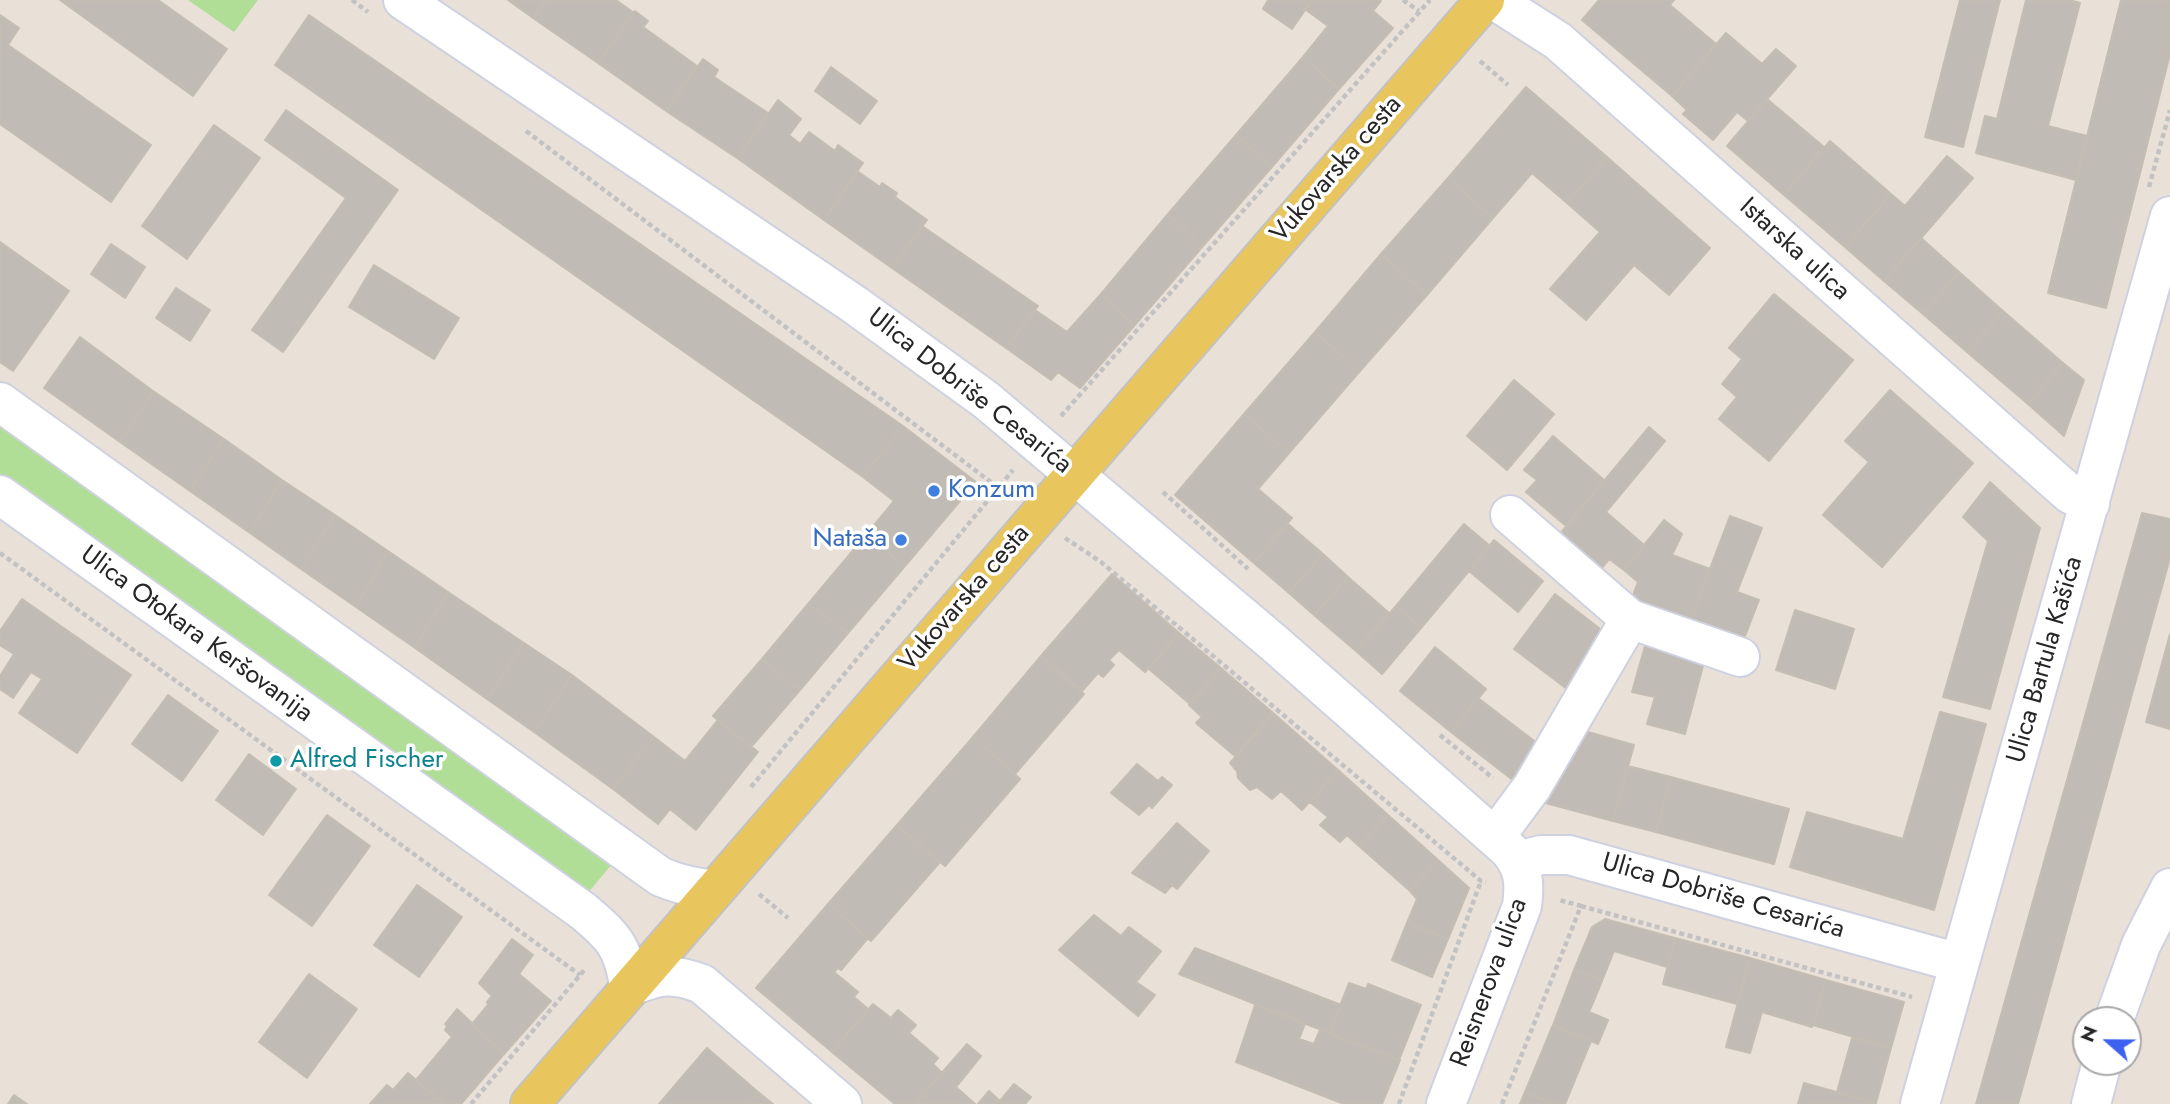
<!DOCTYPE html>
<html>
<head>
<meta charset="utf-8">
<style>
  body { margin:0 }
  #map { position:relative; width:2170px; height:1104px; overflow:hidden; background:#e9e1d8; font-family:Jost,sans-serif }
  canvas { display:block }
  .north { position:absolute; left:2072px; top:1006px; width:70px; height:70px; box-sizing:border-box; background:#fff; border:2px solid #a8a8a8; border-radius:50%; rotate:291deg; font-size:19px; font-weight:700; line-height:28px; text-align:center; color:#262626 }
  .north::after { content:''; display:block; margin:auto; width:24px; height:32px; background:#3d62f0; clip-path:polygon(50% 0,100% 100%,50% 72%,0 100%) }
</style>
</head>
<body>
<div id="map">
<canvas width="2170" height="1104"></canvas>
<div class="north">N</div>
</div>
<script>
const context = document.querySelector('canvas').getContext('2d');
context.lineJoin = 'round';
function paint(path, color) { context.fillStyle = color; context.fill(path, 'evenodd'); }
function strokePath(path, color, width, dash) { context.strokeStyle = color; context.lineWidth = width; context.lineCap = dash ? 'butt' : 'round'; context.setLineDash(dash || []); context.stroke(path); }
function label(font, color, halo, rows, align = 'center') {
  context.font = font + ' Jost,sans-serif'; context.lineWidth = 7; context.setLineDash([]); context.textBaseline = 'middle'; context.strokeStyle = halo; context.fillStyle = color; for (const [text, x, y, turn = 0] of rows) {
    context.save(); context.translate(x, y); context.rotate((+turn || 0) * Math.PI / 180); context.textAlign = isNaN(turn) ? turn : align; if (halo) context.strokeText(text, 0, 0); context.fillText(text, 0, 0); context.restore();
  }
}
paint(new Path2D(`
  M 188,0 L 258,0 L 234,32 Z
  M 0,412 L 617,858 L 587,894 L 0,477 Z`), '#b0de96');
const building = new Path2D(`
  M 60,0 L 158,0 L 227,49 L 193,96 Z
  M 508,0 L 546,0 L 533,18 Z
  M 546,0 L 616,0 L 634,13 L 598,63 L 533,18 Z
  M 1268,0 L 1312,0 L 1292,29 L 1263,9 Z
  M 1312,0 L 1380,0 L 1381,1 L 1373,11 L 1393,28 L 1339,89 L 1303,57 L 1328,26 L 1306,10 Z
  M 1599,0 L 1674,0 L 1670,5 L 1716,44 L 1672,96 L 1582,20 Z
  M 1960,0 L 2000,0 L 1963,147 L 1925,137 Z
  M 2026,0 L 2069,0 L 2080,3 L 2048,126 L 2087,136 L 2076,180 L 1976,153 L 1985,116 L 1997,119 Z
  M 2121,0 L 2170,0 L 2170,54 L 2106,308 L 2048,293 Z
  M 635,11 L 648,21 L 643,27 L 697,66 L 666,111 L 598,63 Z
  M 0,15 L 19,28 L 8,45 L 151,145 L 111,202 L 0,124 Z
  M 309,15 L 903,426 L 863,477 L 275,65 Z
  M 1726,33 L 1762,64 L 1776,49 L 1796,66 L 1748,121 L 1737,112 L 1713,140 L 1683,114 L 1687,110 L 1672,96 Z
  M 1303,57 L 1339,89 L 1271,168 L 1236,135 Z
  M 703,59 L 718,70 L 714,77 L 768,113 L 737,158 L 666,111 Z
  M 831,67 L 877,101 L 860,124 L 815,91 Z
  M 1526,87 L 1607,157 L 1567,203 L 1532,173 L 1493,218 L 1448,178 Z
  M 1767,99 L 1824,147 L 1784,195 L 1727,146 Z
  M 778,100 L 801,119 L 789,135 L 800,144 L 809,132 L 835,151 L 838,145 L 863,163 L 824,220 L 737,158 Z
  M 286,110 L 398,190 L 283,352 L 252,330 L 346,198 L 265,140 Z
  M 214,125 L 260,158 L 187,259 L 142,226 Z
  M 1236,135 L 1271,168 L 1203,246 L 1168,214 Z
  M 1830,141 L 1891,194 L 1845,247 L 1784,195 Z
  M 1947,156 L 1973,178 L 1884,281 L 1845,247 L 1891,194 L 1905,206 Z
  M 1607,157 L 1710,248 L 1669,295 L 1634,265 L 1586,320 L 1550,289 L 1600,232 L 1567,203 Z
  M 857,171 L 880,187 L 882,183 L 897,193 L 895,197 L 927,220 L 892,268 L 824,220 Z
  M 1448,178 L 1493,218 L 1427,295 L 1381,254 Z
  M 1168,214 L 1203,246 L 1134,326 L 1101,294 Z
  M 922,226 L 1038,306 L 1006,348 L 892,268 Z
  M 1921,238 L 1959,272 L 1923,314 L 1884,281 Z
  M 0,242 L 69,291 L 13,371 L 0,362 Z
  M 111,244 L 145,267 L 125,298 L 91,274 Z
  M 1381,254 L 1427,295 L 1360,371 L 1315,332 Z
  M 374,265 L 459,318 L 434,359 L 349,307 Z
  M 1959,272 L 2003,311 L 1967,352 L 1923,314 Z
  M 176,288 L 210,310 L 190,341 L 156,318 Z
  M 1101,294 L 1134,326 L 1080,388 L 1058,372 L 1051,380 L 1006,348 L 1035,310 L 1067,332 Z
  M 1774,294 L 1853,360 L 1769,461 L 1719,419 L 1737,397 L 1722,384 L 1742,359 L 1729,348 Z
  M 2003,311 L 2063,363 L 2028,404 L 1967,352 Z
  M 1315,332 L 1360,371 L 1289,453 L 1244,414 Z
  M 80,337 L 153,391 L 120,442 L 44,388 Z
  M 2063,363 L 2084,380 L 2064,436 L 2028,404 Z
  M 1514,380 L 1554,414 L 1507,470 L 1467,436 Z
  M 1890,390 L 1973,463 L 1882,567 L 1823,515 L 1869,462 L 1845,441 Z
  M 153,391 L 224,439 L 190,491 L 120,442 Z
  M 1244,414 L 1289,453 L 1258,489 L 1292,518 L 1254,563 L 1175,495 Z
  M 903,426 L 976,482 L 905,566 L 866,535 L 894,501 L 863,477 Z
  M 1649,427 L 1665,441 L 1606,512 L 1644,545 L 1624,570 L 1609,559 L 1596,575 L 1554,541 Z
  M 1553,436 L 1604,480 L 1566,526 L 1526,492 L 1537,480 L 1524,470 Z
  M 224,439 L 282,480 L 250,533 L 190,491 Z
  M 282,480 L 335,515 L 301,569 L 250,533 Z
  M 1990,482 L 2040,528 L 1990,709 L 1943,697 L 1988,541 L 1963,517 Z
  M 2142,513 L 2170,519 L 2170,558 L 2018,1104 L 1976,1104 Z
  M 335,515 L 388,551 L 356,607 L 301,569 Z
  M 1730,516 L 1762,528 L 1737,592 L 1759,600 L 1742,644 L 1689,624 Z
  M 1664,520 L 1682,534 L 1672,555 L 1710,569 L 1689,624 L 1630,603 L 1638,582 L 1624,570 Z
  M 1287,523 L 1323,554 L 1289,593 L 1254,563 Z
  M 1464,524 L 1490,546 L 1421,628 L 1396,606 Z
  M 866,535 L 905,566 L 848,633 L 808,604 Z
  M 1494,540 L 1543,581 L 1518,612 L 1469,571 Z
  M 388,551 L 448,592 L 415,648 L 356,607 Z
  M 1323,554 L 1348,577 L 1314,615 L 1289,593 Z
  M 1112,574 L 1179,633 L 1145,672 L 1119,650 L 1109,660 L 1114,665 L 1103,677 L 1098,673 L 1082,691 L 1041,656 Z
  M 1348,577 L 1389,613 L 1356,651 L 1314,615 Z
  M 448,592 L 524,643 L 487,699 L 415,648 Z
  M 1555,594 L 1608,635 L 1567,689 L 1514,649 Z
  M 22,599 L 131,675 L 77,753 L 19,713 L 42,679 L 31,672 L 13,698 L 0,689 L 0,676 L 14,654 L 0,645 L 0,631 Z
  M 808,604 L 848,633 L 800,690 L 762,659 Z
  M 1396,606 L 1421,628 L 1382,674 L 1356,651 Z
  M 1795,610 L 1854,629 L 1835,689 L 1776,670 Z
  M 1179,633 L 1221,668 L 1190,704 L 1149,669 Z
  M 2170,634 L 2170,729 L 2146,722 Z
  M 524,643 L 572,675 L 534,732 L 487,699 Z
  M 1645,646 L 1704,662 L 1685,734 L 1647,724 L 1655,697 L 1632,692 Z
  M 1435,647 L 1486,689 L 1451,732 L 1400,691 Z
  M 1041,656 L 1084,694 L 1015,774 L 973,737 Z
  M 762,659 L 800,690 L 751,747 L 713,716 Z
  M 1221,668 L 1273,713 L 1235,756 L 1196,723 L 1202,717 L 1189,705 Z
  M 572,675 L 654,737 L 613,789 L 534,732 Z
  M 168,695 L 218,731 L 182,781 L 132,744 Z
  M 1478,698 L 1546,750 L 1519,785 L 1451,732 Z
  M 1940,712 L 1986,724 L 1934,910 L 1790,867 L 1807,812 L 1903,839 Z
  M 1273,713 L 1338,770 L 1302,810 L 1281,791 L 1272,799 L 1257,787 L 1250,790 L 1238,778 L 1237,771 L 1230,763 Z
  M 718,720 L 758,752 L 696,830 L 670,809 L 658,824 L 613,789 L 654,737 L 685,761 Z
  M 1581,730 L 1634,745 L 1613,821 L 1538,801 Z
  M 973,737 L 1020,779 L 945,866 L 897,825 Z
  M 249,754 L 296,789 L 263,835 L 216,800 Z
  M 1137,764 L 1158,781 L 1162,777 L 1172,785 L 1152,808 L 1149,805 L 1139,815 L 1111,793 Z
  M 1628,766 L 1671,777 L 1656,832 L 1613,821 Z
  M 1338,770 L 1388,815 L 1359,846 L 1347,835 L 1340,842 L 1320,825 L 1328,817 L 1310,802 Z
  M 1671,777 L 1789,809 L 1774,864 L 1656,832 Z
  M 327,815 L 370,846 L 312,926 L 269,895 Z
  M 1388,815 L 1438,860 L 1410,891 L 1359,846 Z
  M 1177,823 L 1209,851 L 1177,889 L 1172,885 L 1165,893 L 1132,873 Z
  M 897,825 L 940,862 L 871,941 L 828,904 Z
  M 1438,860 L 1469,888 L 1448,939 L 1407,923 L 1417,899 L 1410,891 Z
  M 417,885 L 462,917 L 419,977 L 374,945 Z
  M 828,904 L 868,938 L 841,970 L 838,968 L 834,972 L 858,992 L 854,997 L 868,1009 L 832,1052 L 756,988 Z
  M 1094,915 L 1121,936 L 1129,927 L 1161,951 L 1136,982 L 1155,995 L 1138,1016 L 1059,950 Z
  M 1605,919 L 1675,938 L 1667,967 L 1614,951 L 1602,981 L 1574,970 L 1592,927 Z
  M 1407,923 L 1448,939 L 1432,977 L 1392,960 Z
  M 1675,938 L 1750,958 L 1737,1004 L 1663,984 Z
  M 512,939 L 533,955 L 519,974 L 551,1001 L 504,1054 L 472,1024 L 488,1005 L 487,1002 L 492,996 L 479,983 Z
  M 1195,948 L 1341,1005 L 1329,1033 L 1179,974 Z
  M 1750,958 L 1826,980 L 1812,1027 L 1762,1012 L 1750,1053 L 1726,1047 Z
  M 1574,970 L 1602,981 L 1589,1012 L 1608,1020 L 1598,1044 L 1553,1025 Z
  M 309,974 L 357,1009 L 307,1078 L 259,1042 Z
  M 1826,980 L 1904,1002 L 1891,1048 L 1813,1025 Z
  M 1349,983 L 1366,989 L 1368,984 L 1421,1005 L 1399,1060 L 1329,1033 Z
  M 873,1004 L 891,1018 L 898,1010 L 916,1025 L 909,1033 L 938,1058 L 933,1064 L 942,1073 L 915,1104 L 895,1104 L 832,1052 Z
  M 1255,1005 L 1305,1024 L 1299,1039 L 1314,1044 L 1320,1030 L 1400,1060 L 1382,1104 L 1344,1104 L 1236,1062 Z
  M 457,1009 L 504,1054 L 461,1104 L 444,1104 L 416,1080 L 452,1037 L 445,1030 L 447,1026 L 445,1024 Z
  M 1553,1025 L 1591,1041 L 1565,1104 L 1554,1104 L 1525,1092 Z
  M 1852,1038 L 1891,1048 L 1876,1103 L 1837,1092 Z
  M 967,1044 L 981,1056 L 956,1087 L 975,1104 L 915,1104 Z
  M 707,1048 L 758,1092 L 746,1104 L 659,1104 Z
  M 408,1073 L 444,1104 L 370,1104 L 387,1085 L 393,1090 Z
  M 1804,1083 L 1876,1103 L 1876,1104 L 1798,1104 Z
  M 1014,1084 L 1031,1097 L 1025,1104 L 978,1104 L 989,1091 L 1000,1101 Z
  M 758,1092 L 773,1104 L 746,1104 Z
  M 1525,1092 L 1554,1104 L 1520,1104 Z
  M 14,1095 L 27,1104 L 8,1104 Z`);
paint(building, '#c1bbb5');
strokePath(building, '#c4bdb2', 2);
const minor = new Path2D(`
  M 403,0 L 855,305 L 986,400 L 1274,643 L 1509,850 C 1524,868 1525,883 1522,906 L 1446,1104
  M 1494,0 L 1558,41 L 2070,494 L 2090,504
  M 0,402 L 661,877 C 679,884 695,889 715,889
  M 0,495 L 583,911 C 613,936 624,947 629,987 C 659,975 672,972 702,984 L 842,1104
  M 1510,515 L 1630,619 L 1740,657
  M 1495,837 L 1532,787 L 1630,619
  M 1518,861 L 1541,855 L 1569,855 L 1959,963
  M 2114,1020 L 2141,945 L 2170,888
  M 1920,1104 L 2170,216
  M 2091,1104 L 2102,1062`);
const major = new Path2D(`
  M 530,1104 L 1485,0`);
strokePath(minor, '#ced1df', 42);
strokePath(major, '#c2c2c2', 42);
strokePath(new Path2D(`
  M 352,0 L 368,12
  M 1403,0 L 1419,11
  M 1480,61 L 1508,85
  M 526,131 L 1008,495
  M 2149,187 L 2170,110
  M 1061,416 L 1430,0
  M 1163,492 L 1248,569
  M 1065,538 L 1101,562 L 1481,881 L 1486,882
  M 0,553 L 580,975
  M 1440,735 L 1493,778
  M 751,787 L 1013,470
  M 759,894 L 788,918
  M 1581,906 L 1912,997
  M 471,1104 L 586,968
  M 1399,1104 L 1481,881
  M 1502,1104 L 1581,906 L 1559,900`), '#c2c2c2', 4.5, [5, 3.5]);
strokePath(minor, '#fff', 38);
strokePath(major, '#e9c65d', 38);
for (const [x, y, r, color] of [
  [934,491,7,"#3f7fe0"],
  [901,540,7,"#3f7fe0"],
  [276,761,7,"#0f9aa8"]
]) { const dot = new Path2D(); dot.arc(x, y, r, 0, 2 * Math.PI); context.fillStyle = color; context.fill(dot); strokePath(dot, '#fff', 2.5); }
label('26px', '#262626', '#fff', [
  ["Vukovarska cesta",1337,170,-49],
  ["Istarska ulica",1794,250,42],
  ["Ulica Dobriše Cesarića",969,392,38],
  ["Vukovarska cesta",965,599,-49],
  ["Ulica Otokara Keršovanija",196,635,36],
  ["Ulica Bartula Kašića",2046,660,-74],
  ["Ulica Dobriše Cesarića",1723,897,16],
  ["Reisnerova ulica",1490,983,-70]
]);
label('26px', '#366cbe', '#fff', [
  ["Konzum",948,491],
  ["Nataša",887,540,"right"]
], 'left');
label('26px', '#0d838f', '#fff', [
  ["Alfred Fischer",290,761]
], 'left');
</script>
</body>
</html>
